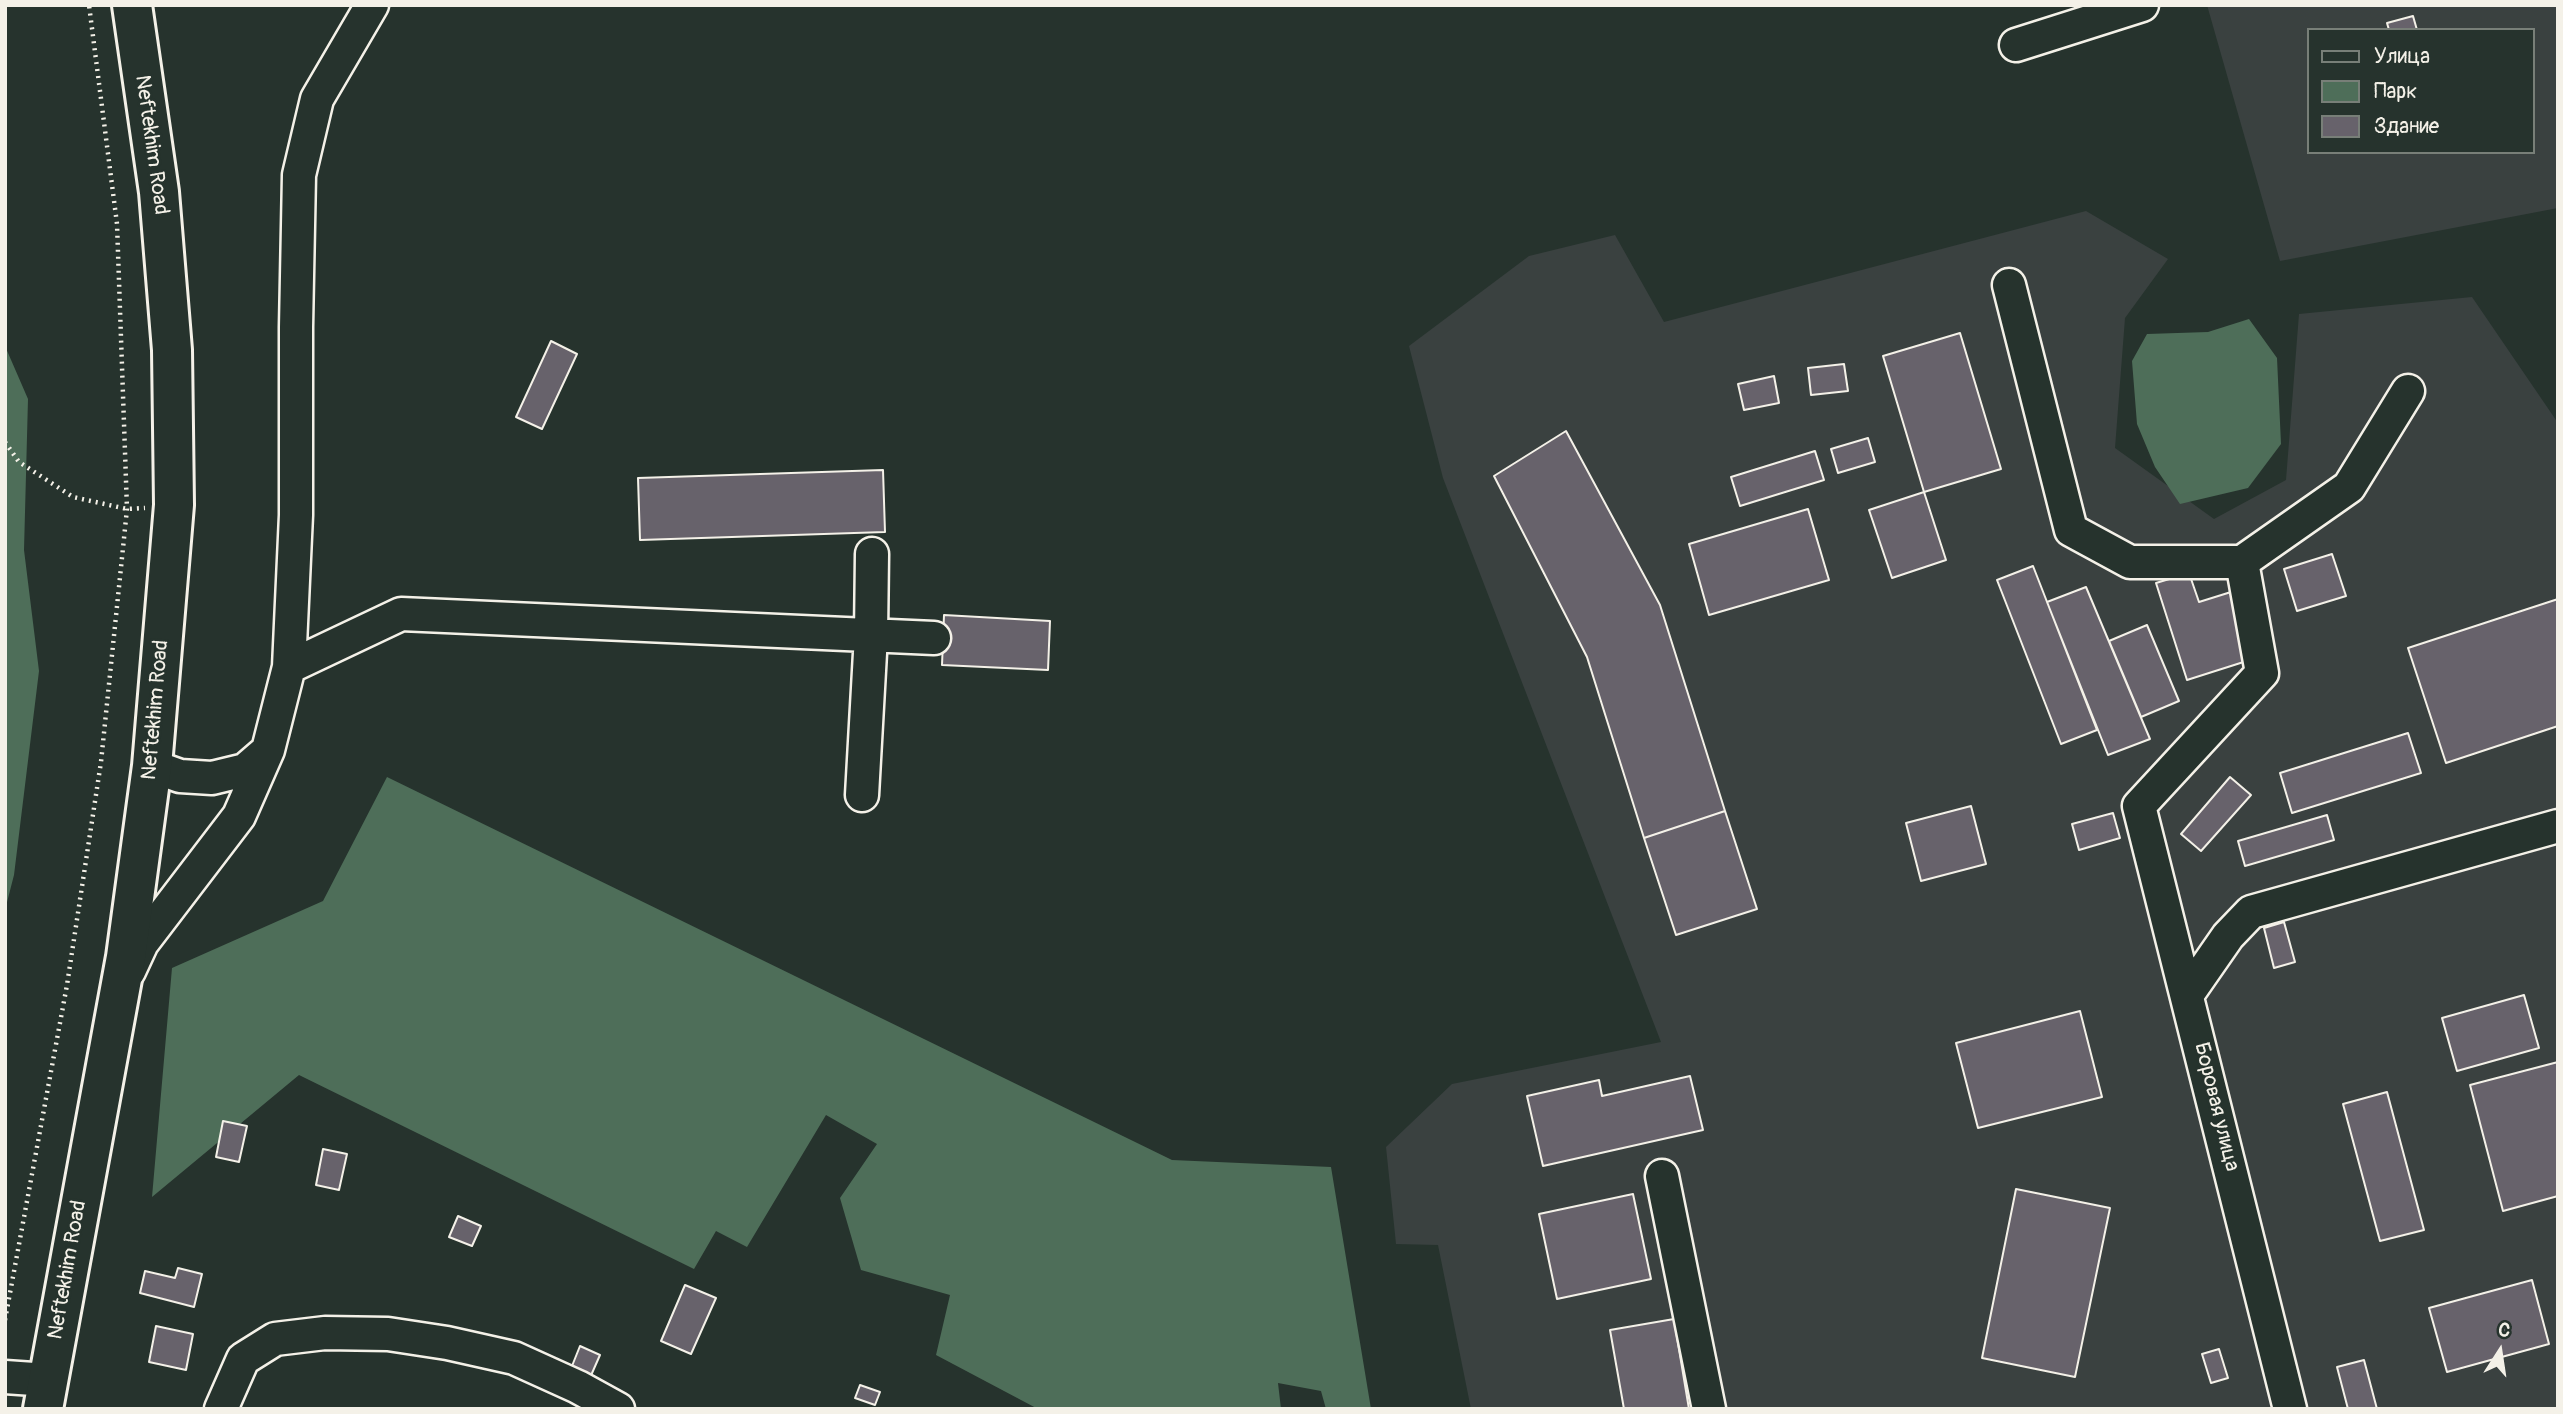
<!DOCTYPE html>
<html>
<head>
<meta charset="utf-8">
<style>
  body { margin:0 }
  #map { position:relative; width:2563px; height:1414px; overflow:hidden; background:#26332d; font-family:Pangolin,sans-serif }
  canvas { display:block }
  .frame { position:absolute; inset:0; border:7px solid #f4f1e8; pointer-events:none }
  .legend { position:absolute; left:2307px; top:28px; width:228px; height:126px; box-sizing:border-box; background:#26332d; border:2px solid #787f78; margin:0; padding:9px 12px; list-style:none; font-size:21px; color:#f4f1e8 }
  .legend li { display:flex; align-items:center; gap:14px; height:35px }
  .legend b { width:35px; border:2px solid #787f78 }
  .north { position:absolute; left:2465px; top:1316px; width:70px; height:70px; -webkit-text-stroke:5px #26332d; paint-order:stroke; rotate:12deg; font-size:19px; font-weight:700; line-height:28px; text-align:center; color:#f4f1e8 }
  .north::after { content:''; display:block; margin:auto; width:24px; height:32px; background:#f4f1e8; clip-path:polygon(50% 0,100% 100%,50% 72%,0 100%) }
</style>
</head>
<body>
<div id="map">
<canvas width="2563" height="1414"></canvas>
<div class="frame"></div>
<ul class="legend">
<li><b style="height:9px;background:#26332d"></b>Улица</li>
<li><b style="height:19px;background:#4e6e59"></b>Парк</li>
<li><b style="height:19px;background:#67626b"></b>Здание</li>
</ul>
<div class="north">С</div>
</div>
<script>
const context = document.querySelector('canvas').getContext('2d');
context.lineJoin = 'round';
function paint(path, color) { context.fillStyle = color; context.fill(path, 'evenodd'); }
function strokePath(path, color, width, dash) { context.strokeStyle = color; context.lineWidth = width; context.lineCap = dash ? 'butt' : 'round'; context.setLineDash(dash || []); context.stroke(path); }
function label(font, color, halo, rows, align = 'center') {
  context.font = font + ' Pangolin,sans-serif'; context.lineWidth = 5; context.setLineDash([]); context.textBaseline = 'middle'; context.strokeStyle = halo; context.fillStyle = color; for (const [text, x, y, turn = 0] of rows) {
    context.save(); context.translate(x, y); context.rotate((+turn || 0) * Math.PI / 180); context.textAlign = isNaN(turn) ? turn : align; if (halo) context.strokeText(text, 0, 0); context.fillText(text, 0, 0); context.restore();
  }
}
paint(new Path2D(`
  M 2207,5 L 2558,5 L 2558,208 L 2280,261 ZM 2309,30 L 2533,30 L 2533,152 L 2309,152 Z
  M 2086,211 L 2168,259 L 2125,318 L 2115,448 L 2214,519 L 2286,480 L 2299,314 L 2472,297 L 2558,423 L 2558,1409 L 1471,1409 L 1438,1245 L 1396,1244 L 1386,1147 L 1452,1084 L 1661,1042 L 1443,478 L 1409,346 L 1529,256 L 1615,235 L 1664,322 Z`), '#3a4140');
paint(new Path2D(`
  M 2249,319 L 2277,358 L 2281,444 L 2248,488 L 2180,504 L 2155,467 L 2137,424 L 2132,361 L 2147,334 L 2208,332 Z
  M 5,346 L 28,399 L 24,550 L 39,671 L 14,875 L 5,910 Z
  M 387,777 L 1172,1160 L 1331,1167 L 1371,1409 L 1326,1409 L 1321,1391 L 1278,1383 L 1281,1409 L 1038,1409 L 936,1355 L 950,1295 L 861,1270 L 840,1198 L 877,1144 L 826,1115 L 747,1247 L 716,1231 L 694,1269 L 299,1075 L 152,1197 L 172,968 L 323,901 Z`), '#4e6e59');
const building = new Path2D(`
  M 2413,16 L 2417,30 L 2389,30 L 2387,23 Z
  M 1960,333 L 2001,469 L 1924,492 L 1883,356 Z
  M 551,341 L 577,354 L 542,429 L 516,417 Z
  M 1844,364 L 1848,391 L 1811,395 L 1808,368 Z
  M 1774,376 L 1779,403 L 1744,410 L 1738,384 Z
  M 1566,431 L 1660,605 L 1725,811 L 1644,838 L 1587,657 L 1494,476 Z
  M 1868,438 L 1875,462 L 1838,473 L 1831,449 Z
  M 1815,451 L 1824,480 L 1740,506 L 1731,477 Z
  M 883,470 L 885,532 L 640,540 L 638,478 Z
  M 1924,492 L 1946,560 L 1892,578 L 1869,510 Z
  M 1808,509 L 1829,580 L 1709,615 L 1689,544 Z
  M 2332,554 L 2346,596 L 2297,611 L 2284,569 Z
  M 2033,566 L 2097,730 L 2061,744 L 1997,580 Z
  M 2189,573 L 2199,602 L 2231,592 L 2253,659 L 2187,680 L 2156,583 Z
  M 2086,587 L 2150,739 L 2108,755 L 2047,602 Z
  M 2558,599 L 2558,726 L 2446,763 L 2408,648 Z
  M 944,615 L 1050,621 L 1048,670 L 942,665 Z
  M 2147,625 L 2179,701 L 2141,717 L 2109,641 Z
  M 2408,733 L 2421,773 L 2292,813 L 2280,773 Z
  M 2230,777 L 2251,795 L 2201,851 L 2181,834 Z
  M 1971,806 L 1986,864 L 1921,881 L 1906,823 Z
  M 1725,811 L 1757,909 L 1676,935 L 1644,838 Z
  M 2113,813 L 2120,838 L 2079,850 L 2072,824 Z
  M 2327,815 L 2334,840 L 2245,866 L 2238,841 Z
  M 2284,922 L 2295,962 L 2274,968 L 2264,928 Z
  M 2524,995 L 2539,1048 L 2457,1071 L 2442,1018 Z
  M 2080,1011 L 2102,1097 L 1978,1128 L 1956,1043 Z
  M 2558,1062 L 2558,1196 L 2503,1211 L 2470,1085 Z
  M 1690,1076 L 1703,1130 L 1543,1166 L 1527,1096 L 1599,1080 L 1602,1096 Z
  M 2387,1092 L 2424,1230 L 2380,1241 L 2343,1104 Z
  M 223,1121 L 247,1126 L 239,1162 L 216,1157 Z
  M 323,1149 L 347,1154 L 339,1190 L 316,1185 Z
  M 2016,1189 L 2110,1208 L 2075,1377 L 1982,1358 Z
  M 1633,1194 L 1651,1279 L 1557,1299 L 1539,1214 Z
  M 458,1216 L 481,1226 L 472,1246 L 449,1237 Z
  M 178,1268 L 202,1274 L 194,1307 L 140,1293 L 145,1271 L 175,1278 Z
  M 2532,1280 L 2549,1344 L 2447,1372 L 2429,1308 Z
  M 685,1285 L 716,1298 L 691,1354 L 661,1341 Z
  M 1674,1319 L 1689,1409 L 1624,1409 L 1610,1330 Z
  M 156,1326 L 193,1334 L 186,1370 L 149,1362 Z
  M 580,1346 L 600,1355 L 589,1380 L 570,1371 Z
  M 2219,1349 L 2228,1378 L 2211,1383 L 2202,1354 Z
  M 2364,1360 L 2377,1409 L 2348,1409 L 2337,1367 Z
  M 860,1385 L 880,1392 L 875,1405 L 855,1398 Z`);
paint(building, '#67626b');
strokePath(building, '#f4f1e8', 2);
const minor = new Path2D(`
  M 2016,45 L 2142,5
  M 2009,285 L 2071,530 L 2130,562 L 2242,562
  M 289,667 L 401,614 L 934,638
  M 152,766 L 180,776 L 212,778 L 245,770 L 267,751
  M 862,795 L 871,635 L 872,554
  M 129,971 L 142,943 L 239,816 L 268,750 L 289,667 L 296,515 L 296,327 L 299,175 L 317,99 L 372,5
  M 2187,995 L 2228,936 L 2251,912 L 2558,826
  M 1662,1176 L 1709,1409
  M 5,1377 L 48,1380
  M 221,1409 L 243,1359 L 275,1339 L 325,1333 L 388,1334 L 447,1343 L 514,1358 L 578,1387 L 618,1409
  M 2290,1409 L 2139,806 L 2262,673 L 2242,562 L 2349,487 L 2408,391`);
const major = new Path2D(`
  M 43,1409 L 126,957 L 152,766 L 174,505 L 172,350 L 159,192 L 132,5`);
strokePath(minor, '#f4f1e8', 37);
strokePath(major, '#f4f1e8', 44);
strokePath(new Path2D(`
  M 5,442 L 19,462 L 73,497 L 127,509 L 145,508
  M 5,1320 L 67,985 L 101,762 L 127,509 L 117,224 L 89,5`), '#f4f1e8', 4.5, [2, 5]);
strokePath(minor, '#26332d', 32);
strokePath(major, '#26332d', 38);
label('21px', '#f4f1e8', '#26332d', [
  ["Neftekhim Road",151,145,82],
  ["Neftekhim Road",156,710,-85],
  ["Боровая улица",2216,1107,76],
  ["Neftekhim Road",68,1270,-80]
]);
</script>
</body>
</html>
